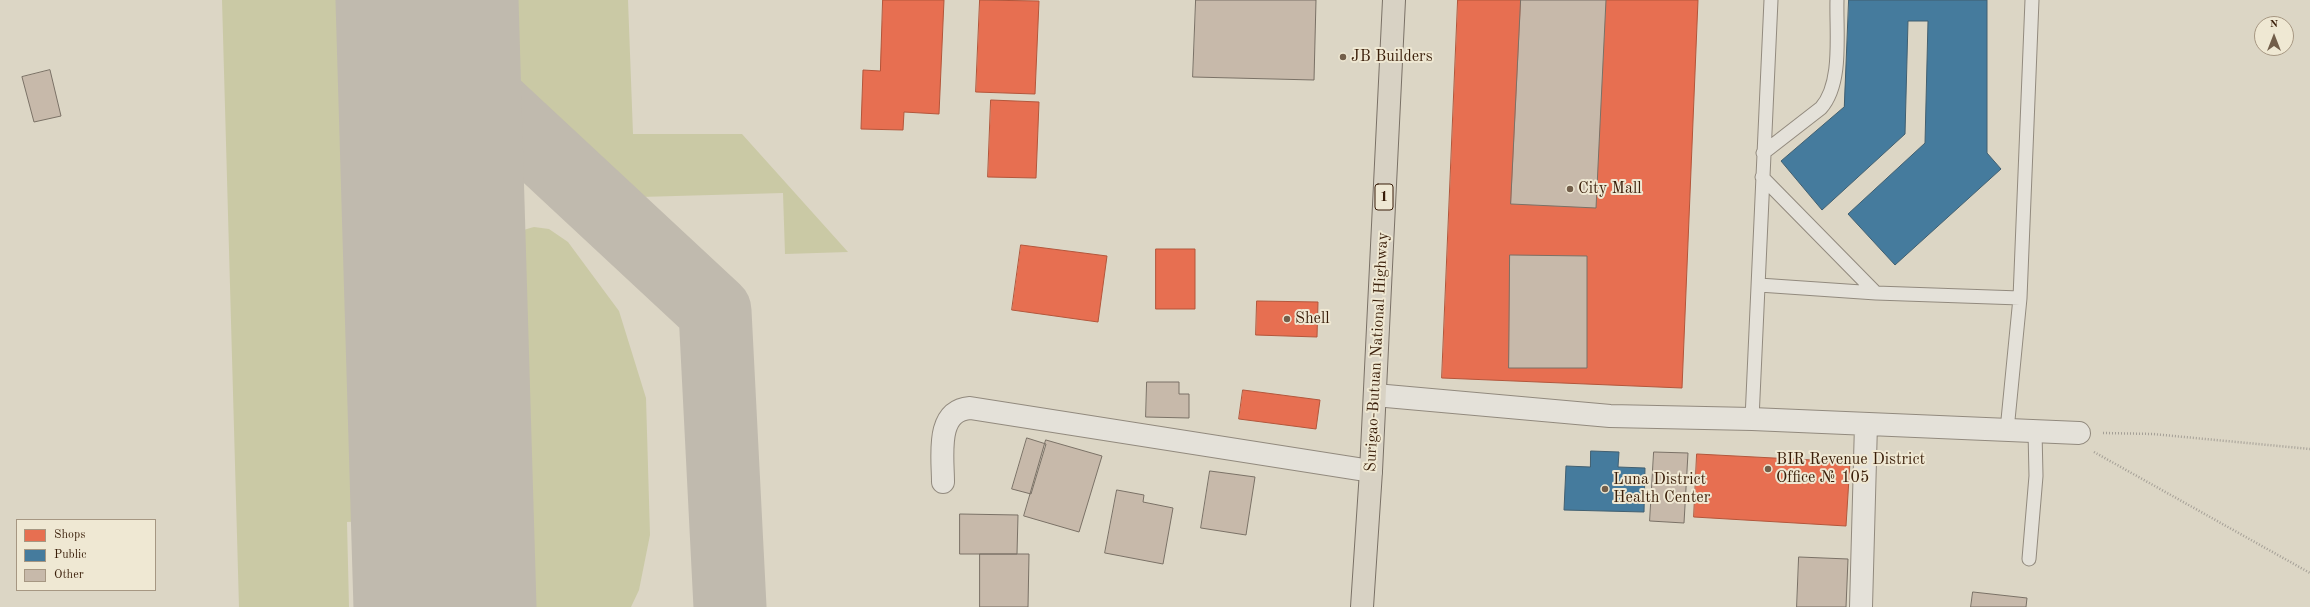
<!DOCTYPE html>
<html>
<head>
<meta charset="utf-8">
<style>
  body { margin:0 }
  #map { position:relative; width:2310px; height:607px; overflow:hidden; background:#dcd6c5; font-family:"Old Standard TT",serif }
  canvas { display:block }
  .legend { position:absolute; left:16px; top:519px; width:140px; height:72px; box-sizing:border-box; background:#efe8d3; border:1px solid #a69782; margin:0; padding:5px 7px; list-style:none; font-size:12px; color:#391d08 }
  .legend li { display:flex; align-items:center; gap:8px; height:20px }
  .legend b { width:20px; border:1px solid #a69782 }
  .north { position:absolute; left:2254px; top:16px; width:40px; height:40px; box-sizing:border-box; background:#efe8d3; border:1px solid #a69782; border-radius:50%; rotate:0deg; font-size:11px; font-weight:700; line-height:16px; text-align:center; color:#391d08 }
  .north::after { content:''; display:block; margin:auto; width:14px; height:18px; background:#725e4a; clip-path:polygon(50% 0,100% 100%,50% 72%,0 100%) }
</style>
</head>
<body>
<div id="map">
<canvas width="2310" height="607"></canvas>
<ul class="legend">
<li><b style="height:11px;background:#e76f51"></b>Shops</li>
<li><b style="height:11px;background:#457b9d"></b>Public</li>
<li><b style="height:11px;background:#c7b9aa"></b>Other</li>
</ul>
<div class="north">N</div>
</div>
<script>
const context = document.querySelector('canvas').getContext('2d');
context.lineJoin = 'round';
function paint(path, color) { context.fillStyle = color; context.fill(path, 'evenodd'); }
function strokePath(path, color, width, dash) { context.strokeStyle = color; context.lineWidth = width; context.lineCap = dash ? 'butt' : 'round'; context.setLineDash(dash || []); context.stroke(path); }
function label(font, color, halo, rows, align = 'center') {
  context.font = font + ' "Old Standard TT",serif'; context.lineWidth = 4; context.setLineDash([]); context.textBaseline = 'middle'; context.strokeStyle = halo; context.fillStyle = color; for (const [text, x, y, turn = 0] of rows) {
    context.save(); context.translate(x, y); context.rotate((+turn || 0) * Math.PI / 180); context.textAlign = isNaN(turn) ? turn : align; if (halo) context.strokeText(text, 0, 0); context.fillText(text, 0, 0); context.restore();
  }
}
paint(new Path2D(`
  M 222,0 L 351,0 L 366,521 L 347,522 L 349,607 L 239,607 Z
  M 492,0 L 628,0 L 633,134 L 742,134 L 848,252 L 785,254 L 783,193 L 640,197 L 493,59 Z
  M 534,227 L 549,229 L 568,242 L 619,311 L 646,398 L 650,535 L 639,590 L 631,607 L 531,607 L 528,519 L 509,519 L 501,255 C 510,235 513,233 534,227 Z`), '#cac9a5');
const shops = new Path2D(`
  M 883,0 L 944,0 L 939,114 L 904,112 L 903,130 L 861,129 L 863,70 L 880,71 Z
  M 980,0 L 1039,1 L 1035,94 L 976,92 Z
  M 1458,0 L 1698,0 L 1682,388 L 1442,378 Z
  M 991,100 L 1039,102 L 1036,178 L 988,177 Z
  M 1021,245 L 1107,256 L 1098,322 L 1012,310 Z
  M 1156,249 L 1195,249 L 1195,309 L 1156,309 Z
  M 1257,301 L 1318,302 L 1317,337 L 1256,335 Z
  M 1243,390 L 1320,400 L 1316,429 L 1239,419 Z
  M 1697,454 L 1850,462 L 1846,526 L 1694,517 Z`);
paint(shops, '#e76f51');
strokePath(shops, '#b3563b', 1);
const public = new Path2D(`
  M 1849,0 L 1987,0 L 1987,153 L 2001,169 L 1895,265 L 1848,214 L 1925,143 L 1928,21 L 1908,21 L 1905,134 L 1822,210 L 1781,161 L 1844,107 Z
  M 1591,451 L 1619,452 L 1618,467 L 1645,468 L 1644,512 L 1564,510 L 1566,466 L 1590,467 Z`);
paint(public, '#457b9d');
strokePath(public, '#415f70', 1);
strokePath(new Path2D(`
  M 428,44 L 715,311 L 730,607`), '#c0baae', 73);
strokePath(new Path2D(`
  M 427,0 L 445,607`), '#c0baae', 183);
const building = new Path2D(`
  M 1196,0 L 1316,0 L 1314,80 L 1193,77 Z
  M 1521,0 L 1606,0 L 1596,208 L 1511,204 Z
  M 50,70 L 61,116 L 34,122 L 22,77 Z
  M 1510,255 L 1587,256 L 1587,368 L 1509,368 Z
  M 1147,382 L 1179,382 L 1179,394 L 1189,394 L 1189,418 L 1146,417 Z
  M 1027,438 L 1046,444 L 1031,494 L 1012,489 Z
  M 1046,440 L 1102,456 L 1079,532 L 1024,516 Z
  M 1654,452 L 1688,453 L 1684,523 L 1650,521 Z
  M 1210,471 L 1255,477 L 1246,535 L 1201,528 Z
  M 1117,490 L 1144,495 L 1143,502 L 1173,508 L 1163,564 L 1105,553 Z
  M 960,514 L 1018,515 L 1017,554 L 960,554 Z
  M 980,554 L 1029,554 L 1028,607 L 980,607 Z
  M 1799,557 L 1848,559 L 1846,607 L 1797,607 Z
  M 1973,592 L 2027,598 L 2026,607 L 1971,607 Z`);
paint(building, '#c7b9aa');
strokePath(building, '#7a7166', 1);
const lane = new Path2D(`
  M 1763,153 L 1821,108 C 1843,83 1836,33 1837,0
  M 1762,177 L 1876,293
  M 1759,285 L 1876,293 L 2020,298
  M 1752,419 L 1771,0
  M 2007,430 L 2020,298 L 2032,0
  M 2029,559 L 2036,476 L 2035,431`);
const street = new Path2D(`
  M 1375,395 L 1610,416 L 1752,419 L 2079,433
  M 943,482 C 943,456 935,411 970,408 L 1371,471
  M 1861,607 L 1866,424`);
const highway = new Path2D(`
  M 1362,607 L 1371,471 L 1394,0`);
strokePath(lane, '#928a7e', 15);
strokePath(street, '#928a7e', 24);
strokePath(highway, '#7a7166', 24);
strokePath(new Path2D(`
  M 2103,433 L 2153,434 L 2310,449
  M 2094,452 L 2310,573`), '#a49f96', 2.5, [1, 2]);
strokePath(lane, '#e4e1d9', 13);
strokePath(street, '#e4e1d9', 22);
strokePath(highway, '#d8d2c4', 22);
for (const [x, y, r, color] of [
  [1343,57,4,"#725e4a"],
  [1570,189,4,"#725e4a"],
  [1287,319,4,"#725e4a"],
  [1768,469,4,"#725e4a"],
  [1605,489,4,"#725e4a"]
]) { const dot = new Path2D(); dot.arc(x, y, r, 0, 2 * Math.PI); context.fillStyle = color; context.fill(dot); strokePath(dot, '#efe8d3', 1.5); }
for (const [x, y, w] of [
  [1384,197,18]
]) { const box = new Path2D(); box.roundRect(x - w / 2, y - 13, w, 26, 3); context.fillStyle = '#efe8d3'; context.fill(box); strokePath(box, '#391d08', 1); }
label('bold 15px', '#391d08', null, [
  ["1",1384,197]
]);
label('16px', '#391d08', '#efe8d3', [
  ["JB Builders",1351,57],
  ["City Mall",1578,189],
  ["Shell",1295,319],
  ["BIR Revenue District",1776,460],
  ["Office № 105",1776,478],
  ["Luna District",1613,480],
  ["Health Center",1613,498]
], 'left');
label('16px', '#391d08', '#efe8d3', [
  ["Surigao-Butuan National Highway",1377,352,-87]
]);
</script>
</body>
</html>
